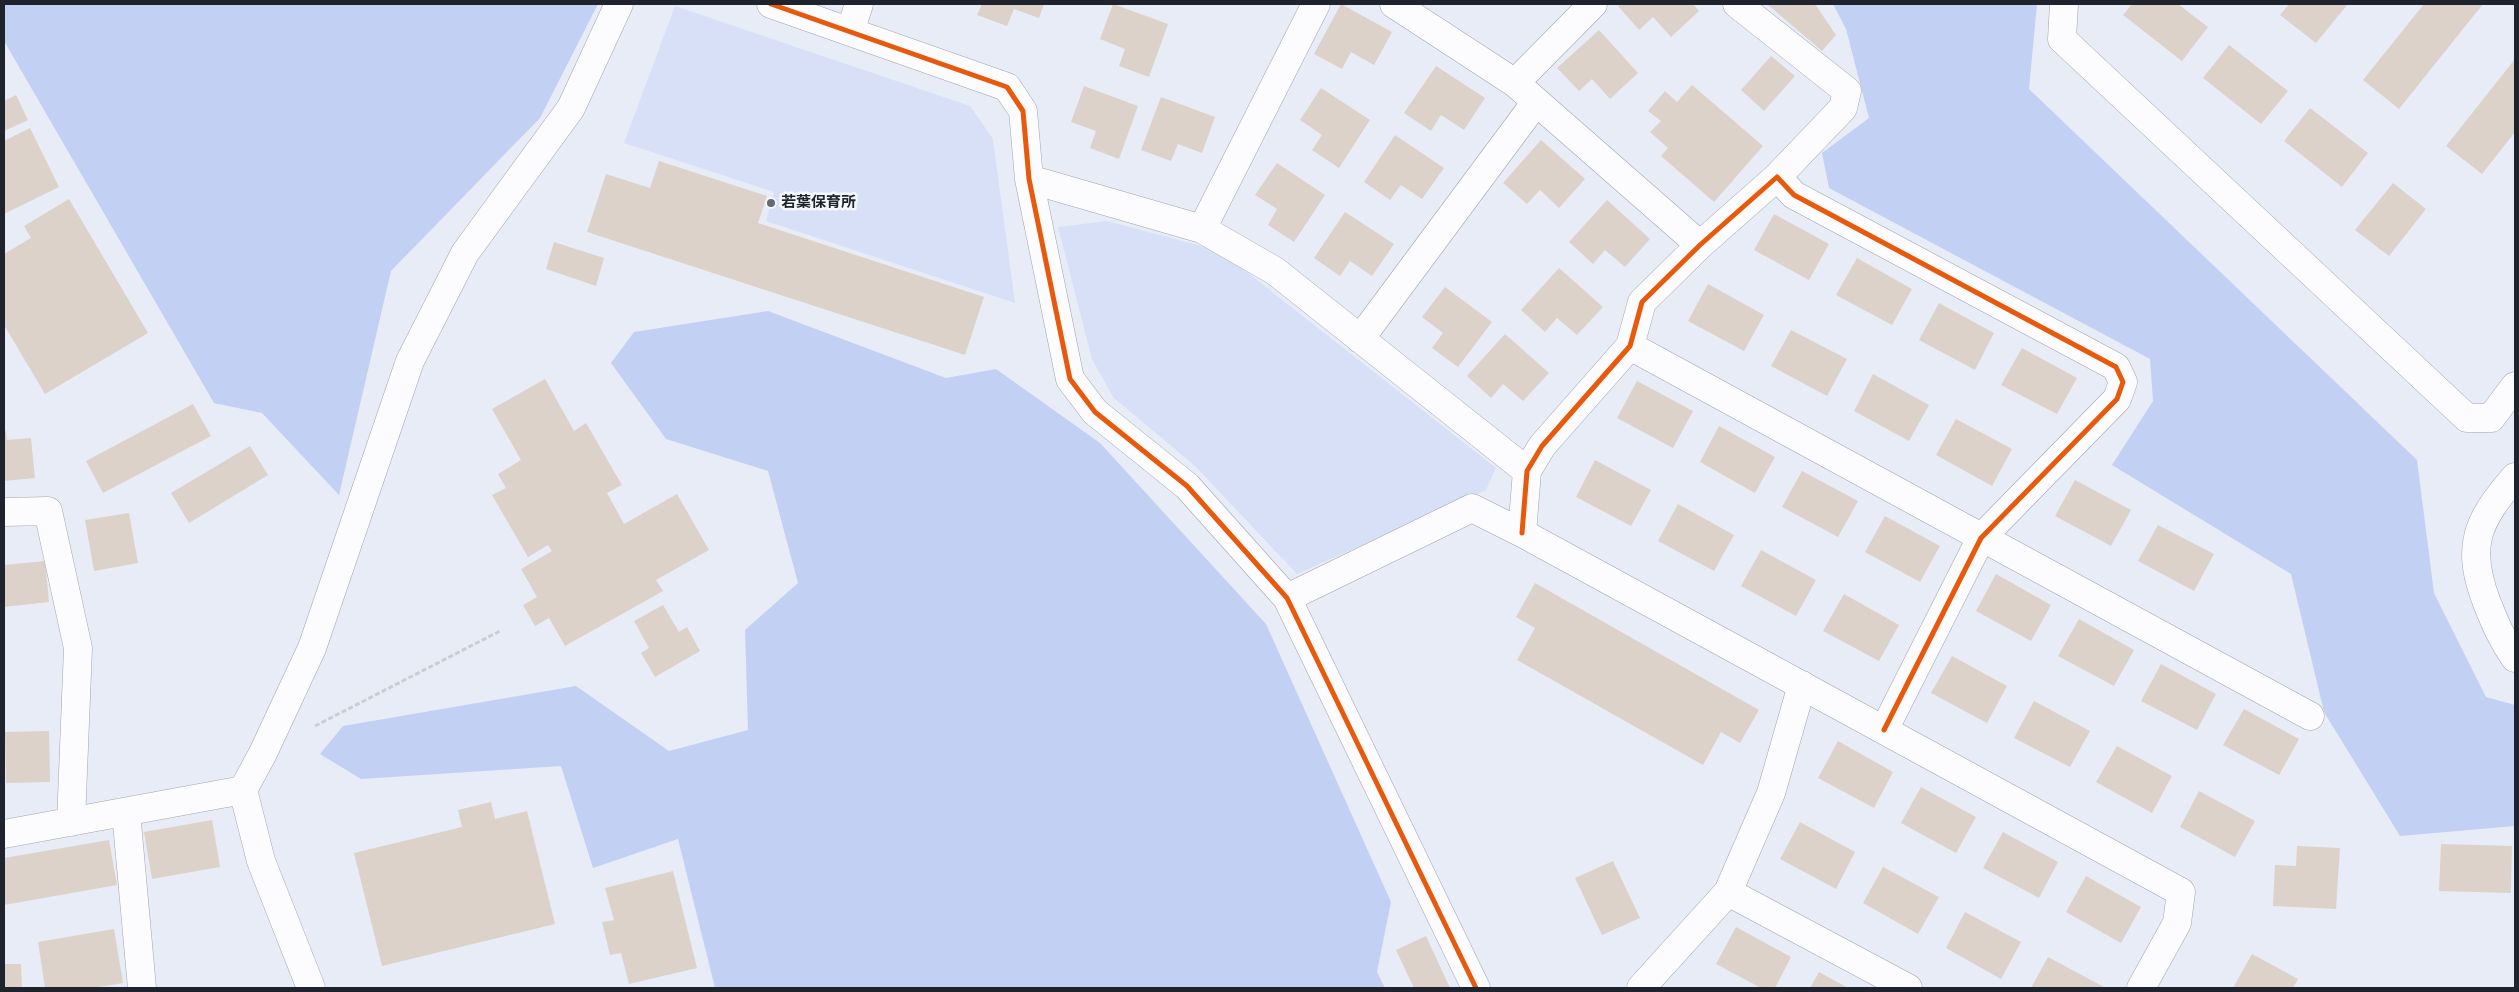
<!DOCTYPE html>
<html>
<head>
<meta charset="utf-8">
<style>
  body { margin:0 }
  #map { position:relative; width:2519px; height:992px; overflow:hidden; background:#e8ecf6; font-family:"Nunito Sans",sans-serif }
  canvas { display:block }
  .frame { position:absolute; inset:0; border:5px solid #1f232e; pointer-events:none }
</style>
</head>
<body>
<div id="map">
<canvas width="2519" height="992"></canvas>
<div class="frame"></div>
</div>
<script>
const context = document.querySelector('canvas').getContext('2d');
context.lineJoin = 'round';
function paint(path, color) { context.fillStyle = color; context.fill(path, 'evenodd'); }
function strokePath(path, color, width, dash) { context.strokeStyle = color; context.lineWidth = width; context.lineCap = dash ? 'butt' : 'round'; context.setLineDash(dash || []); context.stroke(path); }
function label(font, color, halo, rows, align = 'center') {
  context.font = font + ' "Nunito Sans","Noto Sans JP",sans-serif'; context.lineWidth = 5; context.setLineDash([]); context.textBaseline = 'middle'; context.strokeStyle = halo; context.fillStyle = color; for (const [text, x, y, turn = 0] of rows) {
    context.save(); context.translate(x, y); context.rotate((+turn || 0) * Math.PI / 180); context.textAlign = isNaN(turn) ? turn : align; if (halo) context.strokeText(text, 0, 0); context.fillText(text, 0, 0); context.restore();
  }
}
paint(new Path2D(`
  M 675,6 L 970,106 L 993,139 L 1015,303 L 766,221 L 774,192 L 624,143 Z
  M 1107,221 L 1220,251 L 1496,468 L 1486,490 L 1297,574 L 1195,466 L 1113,397 L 1092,359 L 1058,227 Z`), '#d8e0f7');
paint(new Path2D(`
  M 4,4 L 598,4 L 540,118 L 391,271 L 339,495 L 262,413 L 214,403 L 4,41 Z
  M 1833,4 L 2037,4 L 2029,89 L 2417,460 L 2434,593 L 2486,697 L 2515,705 L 2515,826 L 2400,836 L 2324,712 L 2291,574 L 2112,465 L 2153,401 L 2150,359 L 1829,188 L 1822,153 L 1869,118 L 1846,29 Z
  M 768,311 L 946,378 L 996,369 L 1100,443 L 1266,624 L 1391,902 L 1377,972 L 1385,988 L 715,988 L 678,839 L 593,868 L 561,766 L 361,779 L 320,754 L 343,726 L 576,686 L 669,751 L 748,730 L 745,630 L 798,583 L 768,471 L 666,439 L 611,363 L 634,332 Z`), '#c2d0f4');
paint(new Path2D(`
  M 982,4 L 1044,4 L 1039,18 L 1014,9 L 1007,26 L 977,15 Z
  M 1113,4 L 1168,24 L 1149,77 L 1119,66 L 1125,49 L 1100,39 Z
  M 1341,4 L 1392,32 L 1374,65 L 1351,52 L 1342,69 L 1314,54 Z
  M 1621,4 L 1693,4 L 1699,11 L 1671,37 L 1653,17 L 1639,30 L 1618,6 Z
  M 1767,4 L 1815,4 L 1836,35 L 1822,51 Z
  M 2132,4 L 2178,4 L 2208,27 L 2182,61 L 2123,15 Z
  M 2289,4 L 2348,4 L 2316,43 L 2280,15 Z
  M 2424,4 L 2483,4 L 2399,109 L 2363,80 Z
  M 1599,30 L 1638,73 L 1610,99 L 1592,79 L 1579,91 L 1557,68 Z
  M 2229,45 L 2288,91 L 2261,124 L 2203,78 Z
  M 1771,56 L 1795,76 L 1764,111 L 1741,90 Z
  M 2515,59 L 2515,132 L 2482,174 L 2446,146 Z
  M 1436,66 L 1485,98 L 1464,130 L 1441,115 L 1431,131 L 1404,113 Z
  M 1692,85 L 1763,146 L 1714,202 L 1661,156 L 1668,148 L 1650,132 L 1661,121 L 1648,111 L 1665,91 L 1677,102 Z
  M 1084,86 L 1138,106 L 1119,159 L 1090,148 L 1096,131 L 1071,122 Z
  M 1321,88 L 1370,120 L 1339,168 L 1312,150 L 1322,135 L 1300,120 Z
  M 16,95 L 28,120 L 4,131 L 4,101 Z
  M 1161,97 L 1215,117 L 1202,153 L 1178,144 L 1171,161 L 1141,150 Z
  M 2310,108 L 2368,153 L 2342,187 L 2284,141 Z
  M 30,128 L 59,187 L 4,214 L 4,141 Z
  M 1395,135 L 1444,168 L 1422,199 L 1401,185 L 1390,200 L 1364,182 Z
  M 1541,140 L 1585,179 L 1559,208 L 1540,190 L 1527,204 L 1503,183 Z
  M 659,161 L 767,196 L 758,223 L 984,297 L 965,355 L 587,232 L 606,174 L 650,188 Z
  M 1277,163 L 1325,195 L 1294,242 L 1268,225 L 1277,209 L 1255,195 Z
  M 2393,183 L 2426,209 L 2389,256 L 2355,230 Z
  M 69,199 L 148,333 L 45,394 L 4,325 L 4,254 L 31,238 L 24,226 Z
  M 1607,200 L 1650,239 L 1625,267 L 1605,250 L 1593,264 L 1569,242 Z
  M 1345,212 L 1394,244 L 1372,276 L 1350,261 L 1340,276 L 1314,258 Z
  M 1774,214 L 1829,244 L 1809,280 L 1754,250 Z
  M 554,242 L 604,258 L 596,286 L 546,269 Z
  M 1857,258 L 1912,289 L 1892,325 L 1836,295 Z
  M 1559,268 L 1603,307 L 1577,335 L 1557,318 L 1545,332 L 1521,310 Z
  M 1708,284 L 1764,315 L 1744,351 L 1688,321 Z
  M 1445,287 L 1492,322 L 1458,367 L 1432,348 L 1443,333 L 1422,317 Z
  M 1939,303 L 1994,333 L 1975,370 L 1919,340 Z
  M 1791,330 L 1847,359 L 1827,396 L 1771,366 Z
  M 1505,334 L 1549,373 L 1523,401 L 1503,384 L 1491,398 L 1467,376 Z
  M 2022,348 L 2077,378 L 2057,414 L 2001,385 Z
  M 1873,374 L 1929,405 L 1909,441 L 1854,411 Z
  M 545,379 L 574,431 L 586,423 L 622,485 L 607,493 L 624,524 L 677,494 L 709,550 L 656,580 L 663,591 L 565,646 L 549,618 L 535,626 L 523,605 L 537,597 L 521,569 L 552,551 L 548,545 L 528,557 L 492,495 L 506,488 L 498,474 L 521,460 L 492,409 Z
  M 1637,381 L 1693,411 L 1673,448 L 1617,418 Z
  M 193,404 L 211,436 L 103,493 L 86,461 Z
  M 1956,419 L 2012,449 L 1992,486 L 1936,455 Z
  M 1719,426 L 1775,457 L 1755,493 L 1700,462 Z
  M 6,431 L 7,440 L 31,438 L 35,478 L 4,481 L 4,432 Z
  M 250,446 L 268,475 L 189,523 L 171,493 Z
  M 1595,460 L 1651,490 L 1631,526 L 1576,497 Z
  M 1802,471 L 1858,501 L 1838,537 L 1782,507 Z
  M 2075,480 L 2131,510 L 2111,546 L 2055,516 Z
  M 1678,504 L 1734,535 L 1714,571 L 1658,541 Z
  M 129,513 L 138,563 L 94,571 L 85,520 Z
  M 1885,516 L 1940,546 L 1920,582 L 1865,552 Z
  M 2158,525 L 2214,554 L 2194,591 L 2138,561 Z
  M 1761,550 L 1816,580 L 1796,616 L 1741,586 Z
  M 45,561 L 49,602 L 4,607 L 4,565 Z
  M 1996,574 L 2051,605 L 2031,641 L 1976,611 Z
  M 1535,583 L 1759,710 L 1740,743 L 1721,732 L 1703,765 L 1517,660 L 1535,628 L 1516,617 Z
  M 1844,594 L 1899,625 L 1879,661 L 1823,631 Z
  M 663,605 L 679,632 L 687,627 L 700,651 L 655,677 L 641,653 L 649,648 L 634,621 Z
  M 2079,619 L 2134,650 L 2114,686 L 2058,656 Z
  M 1952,656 L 2007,686 L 1987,723 L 1931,693 Z
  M 2161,664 L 2216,694 L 2197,730 L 2141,701 Z
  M 2034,701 L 2090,731 L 2070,767 L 2014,738 Z
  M 2244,709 L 2299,739 L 2279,775 L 2223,745 Z
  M 49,731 L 50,782 L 6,783 L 5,732 Z
  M 1838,741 L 1893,772 L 1874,808 L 1818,778 Z
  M 2117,746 L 2172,776 L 2152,813 L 2096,782 Z
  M 1921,787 L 1976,817 L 1956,853 L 1901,823 Z
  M 2199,791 L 2255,821 L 2235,857 L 2180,827 Z
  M 491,802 L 495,819 L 527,811 L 555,924 L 382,966 L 354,853 L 462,827 L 458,810 Z
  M 212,820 L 220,867 L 152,879 L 144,832 Z
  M 1800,822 L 1855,852 L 1836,889 L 1780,859 Z
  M 2003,832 L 2058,862 L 2039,898 L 1983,868 Z
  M 109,840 L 117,885 L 4,905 L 4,858 Z
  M 2441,844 L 2512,846 L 2511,893 L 2439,891 Z
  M 2297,846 L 2340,848 L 2336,909 L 2273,906 L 2275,865 L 2296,866 Z
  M 1613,861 L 1640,918 L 1602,935 L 1575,878 Z
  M 1883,867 L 1939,897 L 1918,934 L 1863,903 Z
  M 673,871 L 697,968 L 629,984 L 621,953 L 610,955 L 602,922 L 614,920 L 605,888 Z
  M 2086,876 L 2141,907 L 2121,943 L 2066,912 Z
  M 1965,912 L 2021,942 L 2001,979 L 1946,948 Z
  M 1736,927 L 1791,957 L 1775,988 L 1761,988 L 1716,964 Z
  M 114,929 L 123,983 L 93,988 L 45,988 L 38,942 Z
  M 1426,936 L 1450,988 L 1414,988 L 1396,950 Z
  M 2252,954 L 2298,979 L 2293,988 L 2233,988 Z
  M 2048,957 L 2104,987 L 2103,988 L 2031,988 Z
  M 4,964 L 21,964 L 22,988 L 4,988 Z
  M 1819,972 L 1848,988 L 1810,988 Z`), '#dcd2c9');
const minor = new Path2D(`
  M 771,4 L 1007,87 L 1023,111 L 1029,179 L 1070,379 L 1095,412 L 1187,486 L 1287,598 L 1476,988
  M 1394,4 L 1515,83 L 1700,245
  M 1737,4 L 1847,91 L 1843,108 L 1777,177
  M 2064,4 L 2062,39 L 2467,418 L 2491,418 L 2515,386
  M 850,32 L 859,4
  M 1515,83 L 1593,4
  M 1029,179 L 1202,229 L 1275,271 L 1527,471
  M 1202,229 L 1316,4
  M 1360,339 L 1536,102
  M 1630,346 L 2310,716
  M 2515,477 C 2477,521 2465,546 2487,603 C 2495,623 2502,640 2515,658
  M 4,512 L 48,511 L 78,648 L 71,822
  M 1522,533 L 1527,471 L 1542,446 L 1630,346 L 1642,302 L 1700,245 L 1777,177 L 1794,195 L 2116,367 L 2123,382 L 2117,399 L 1981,538 L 1884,730
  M 1287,598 L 1472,508 L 1522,533 L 2181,892 L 2177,923 L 2141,988
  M 126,812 L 142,988
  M 4,834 L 243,790
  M 1728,892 L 1908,988
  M 311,988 L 261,861 L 243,790 L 263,753 L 312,648 L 410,361 L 465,253 L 571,108 L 619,4
  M 1641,988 L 1728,892 L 1771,793 L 1802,685`);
strokePath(minor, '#a1a4ae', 29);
strokePath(new Path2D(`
  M 315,726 L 500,631`), '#cbcdd1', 3, [5, 2.5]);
strokePath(minor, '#fcfcfe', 28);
strokePath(new Path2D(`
  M 771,4 L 1007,87 L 1023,111 L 1029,179 L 1070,379 L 1095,412 L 1187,486 L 1287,598 L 1476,988
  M 1522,533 L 1527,471 L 1542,446 L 1630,346 L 1642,302 L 1700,245 L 1777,177 L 1794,195 L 2116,367 L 2123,382 L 2117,399 L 1981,538 L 1884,730`), '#e8590c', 5);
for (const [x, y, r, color] of [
  [771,203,5,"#656974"]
]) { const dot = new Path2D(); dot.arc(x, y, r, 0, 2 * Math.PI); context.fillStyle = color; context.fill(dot); strokePath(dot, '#f4f7fd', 2); }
label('bold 15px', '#1f232e', '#f4f7fd', [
  ["若葉保育所",781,203]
], 'left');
</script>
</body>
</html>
